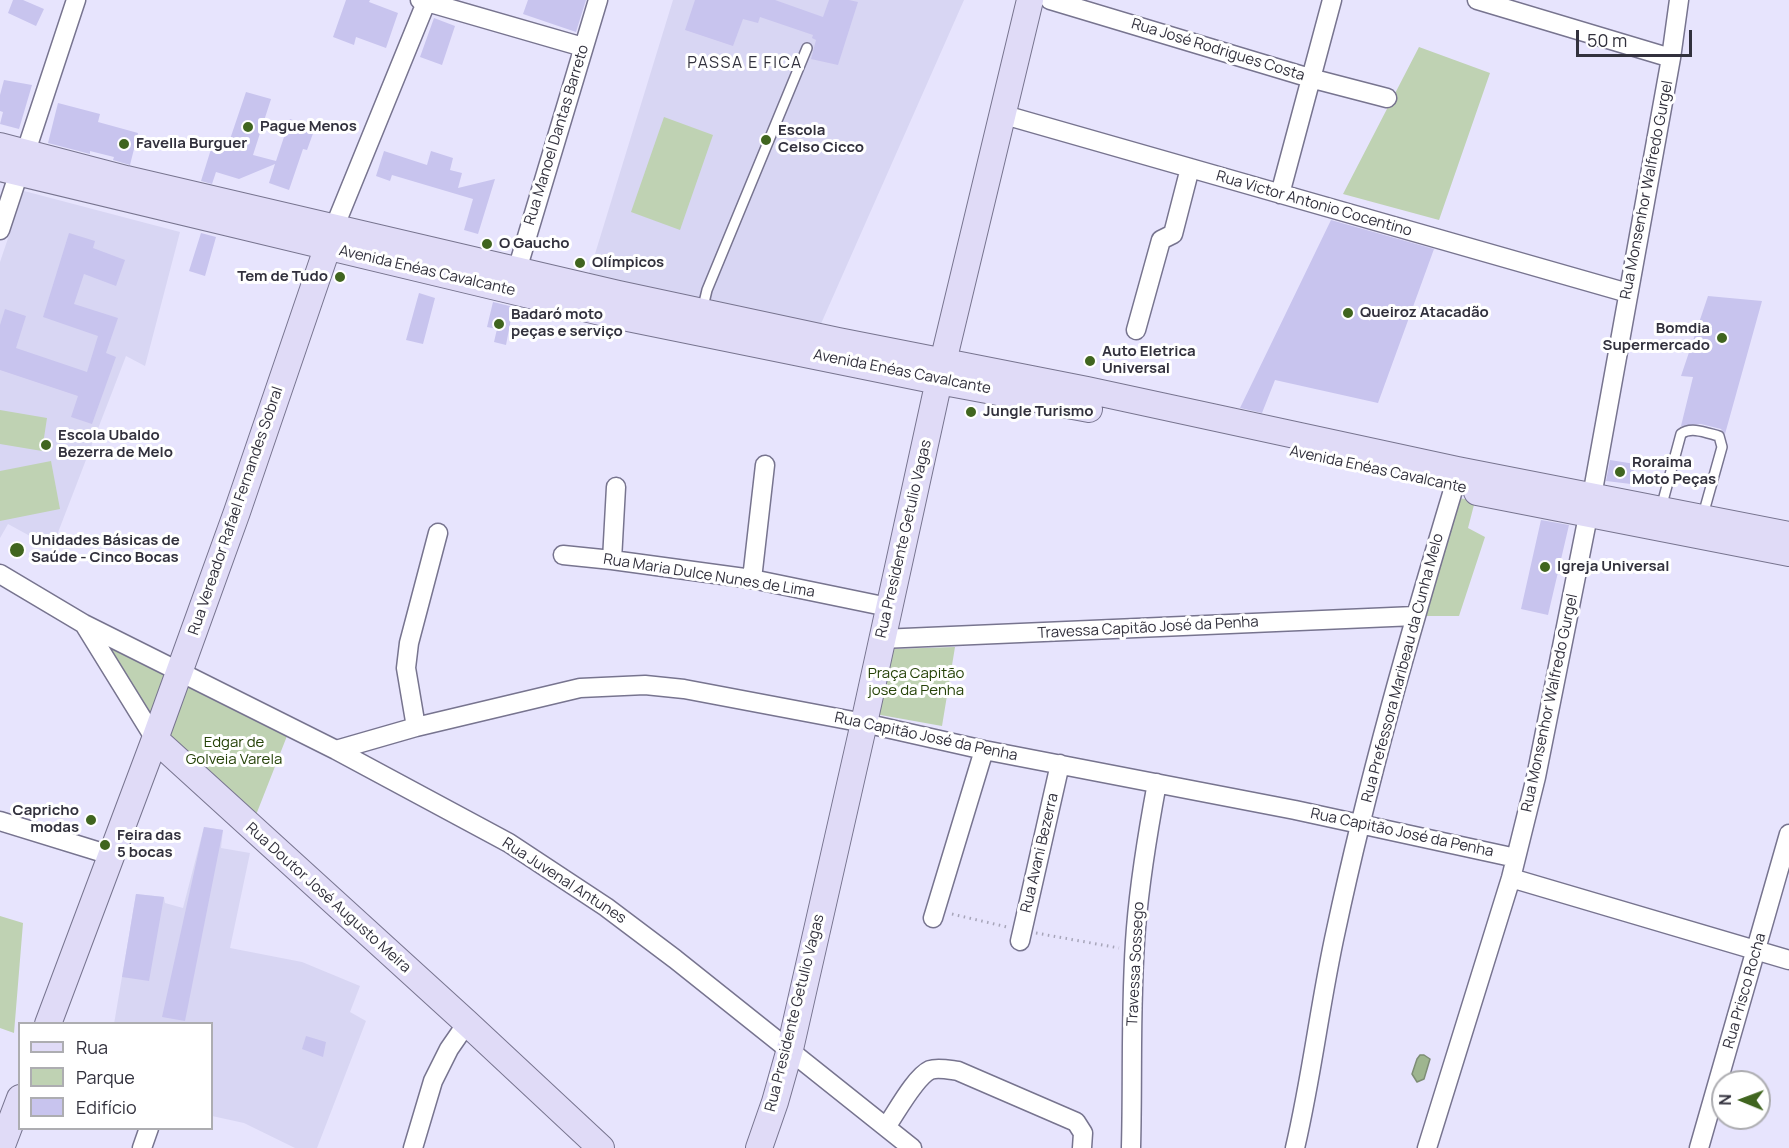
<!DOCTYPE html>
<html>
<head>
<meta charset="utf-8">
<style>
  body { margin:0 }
  #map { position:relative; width:1789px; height:1148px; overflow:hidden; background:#e7e4fd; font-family:Manrope,sans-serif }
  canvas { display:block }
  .legend { position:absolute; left:18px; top:1022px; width:195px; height:108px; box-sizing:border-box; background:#fff; border:2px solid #adadb1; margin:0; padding:8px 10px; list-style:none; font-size:18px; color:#32313d }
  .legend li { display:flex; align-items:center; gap:12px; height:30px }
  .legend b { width:30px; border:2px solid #adadb1 }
  .north { position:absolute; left:1711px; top:1070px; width:60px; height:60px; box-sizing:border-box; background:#fff; border:2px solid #adadb1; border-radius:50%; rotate:271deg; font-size:16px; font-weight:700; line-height:24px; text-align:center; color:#32313d }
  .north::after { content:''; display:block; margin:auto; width:21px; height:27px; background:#40651f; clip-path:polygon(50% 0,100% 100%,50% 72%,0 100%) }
  .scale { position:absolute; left:1576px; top:30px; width:116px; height:27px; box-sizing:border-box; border:3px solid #32313d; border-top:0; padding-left:8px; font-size:18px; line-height:21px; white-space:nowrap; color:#32313d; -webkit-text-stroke:4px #fff; paint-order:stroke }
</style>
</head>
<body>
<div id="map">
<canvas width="1789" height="1148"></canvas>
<ul class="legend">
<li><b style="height:8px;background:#e0dbf7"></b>Rua</li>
<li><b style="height:16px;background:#bfd2b3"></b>Parque</li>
<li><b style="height:16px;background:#c8c4ee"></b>Edifício</li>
</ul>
<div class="north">N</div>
<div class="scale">50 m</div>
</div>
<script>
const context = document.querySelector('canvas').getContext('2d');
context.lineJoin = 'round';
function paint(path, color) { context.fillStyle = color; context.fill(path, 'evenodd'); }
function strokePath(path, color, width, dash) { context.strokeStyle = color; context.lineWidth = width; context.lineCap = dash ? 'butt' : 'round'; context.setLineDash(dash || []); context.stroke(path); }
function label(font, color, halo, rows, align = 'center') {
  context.font = font + ' Manrope,sans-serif'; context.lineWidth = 6; context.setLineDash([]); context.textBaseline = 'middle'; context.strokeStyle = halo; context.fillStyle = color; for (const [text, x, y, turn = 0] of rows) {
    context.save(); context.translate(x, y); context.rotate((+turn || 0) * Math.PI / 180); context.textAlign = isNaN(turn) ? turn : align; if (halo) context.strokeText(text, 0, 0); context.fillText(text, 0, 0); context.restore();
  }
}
paint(new Path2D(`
  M 673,0 L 964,0 L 820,326 L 587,280 Z
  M 24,191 L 180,232 L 145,366 L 126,356 L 52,548 L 8,524 L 0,538 L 0,262 Z
  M 204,827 L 223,830 L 221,848 L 250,853 L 230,948 L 302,962 L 360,986 L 350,1012 L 366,1021 L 317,1148 L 295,1148 L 244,1123 L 212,1116 L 212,1024 L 114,1024 L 136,894 L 164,897 L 165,903 L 183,908 Z`), '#d8d6f3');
paint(new Path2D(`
  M 1419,47 L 1490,73 L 1439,220 L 1343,194 Z
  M 664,117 L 713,135 L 680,230 L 631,212 Z
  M 0,410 L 47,418 L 42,451 L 0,444 Z
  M 51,461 L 60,509 L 0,521 L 0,471 Z
  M 1454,497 L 1475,501 L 1468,528 L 1485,537 L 1459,616 L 1420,616 Z
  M 106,644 L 168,676 L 152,719 Z
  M 955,647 L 942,726 L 875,714 L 890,649 Z
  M 184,681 L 287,736 L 254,820 L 164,737 Z
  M 0,916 L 23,923 L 14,1033 L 0,1028 Z`), '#bfd2b3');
const water = new Path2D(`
  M 1420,1055 L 1424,1055 L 1430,1059 L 1424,1079 L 1417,1082 L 1412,1074 L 1417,1059 Z`);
paint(water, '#9eb58f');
strokePath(water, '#7e8d76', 1.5);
paint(new Path2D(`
  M 13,0 L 23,0 L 44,9 L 36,26 L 8,13 Z
  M 346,0 L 370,0 L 369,2 L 398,13 L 386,48 L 356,37 L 354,45 L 333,37 Z
  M 528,0 L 586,0 L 576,32 L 523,14 Z
  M 695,0 L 775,0 L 823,17 L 829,0 L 849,0 L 858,2 L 838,65 L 811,59 L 816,40 L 812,38 L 813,35 L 760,17 L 758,23 L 743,19 L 733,46 L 685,30 Z
  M 434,18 L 455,26 L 442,65 L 420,57 Z
  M 4,80 L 32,85 L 19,129 L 0,124 L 3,112 L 0,111 L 0,95 Z
  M 246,92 L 271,99 L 253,155 L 276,161 L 290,119 L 315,128 L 307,150 L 303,149 L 289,190 L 269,183 L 275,164 L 239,179 L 216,172 L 212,184 L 201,181 L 212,146 L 226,151 Z
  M 58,103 L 100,114 L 98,122 L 138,133 L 130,165 L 113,160 L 114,157 L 90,151 L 90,154 L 48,143 Z
  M 384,151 L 427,165 L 431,151 L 453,158 L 450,170 L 462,173 L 458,188 L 495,179 L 478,234 L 464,230 L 473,199 L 392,175 L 390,181 L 376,176 Z
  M 1331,220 L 1434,249 L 1378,403 L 1275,380 L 1262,413 L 1240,408 Z
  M 69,233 L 95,241 L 93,248 L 125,260 L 116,286 L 84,274 L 74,304 L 118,318 L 106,353 L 116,357 L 92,424 L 71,417 L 78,396 L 0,370 L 0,325 L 5,309 L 26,316 L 16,348 L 87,372 L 98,336 L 43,317 Z
  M 201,233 L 216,237 L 205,276 L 189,271 Z
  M 419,293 L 435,298 L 423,344 L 406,340 Z
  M 1708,296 L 1762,301 L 1725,434 L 1721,429 L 1701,424 L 1681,426 L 1693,377 L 1681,376 Z
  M 493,302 L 522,309 L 520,321 L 511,319 L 506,345 L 494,342 L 497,329 L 487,327 Z
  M 1610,460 L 1635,464 L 1631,484 L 1606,481 Z
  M 1541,520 L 1569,525 L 1548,615 L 1521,609 Z
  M 204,827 L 223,830 L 185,1021 L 162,1017 Z
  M 136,894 L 164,897 L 149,981 L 122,977 Z
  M 306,1036 L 326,1042 L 323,1057 L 302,1049 Z`), '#c8c4ee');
const lane = new Path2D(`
  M 702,311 L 707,290 L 807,48
  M 1661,508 L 1681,434 C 1691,426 1707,433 1719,436 L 1722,447 L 1703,515`);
const street = new Path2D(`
  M 420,0 L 583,47
  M 1050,0 L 1310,78 L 1387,98
  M 1477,0 L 1671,58
  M 1001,114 L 1628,293
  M 1280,194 L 1332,0
  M 334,228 L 427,0
  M 0,230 L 76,0
  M 517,270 L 598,0
  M 1136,330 L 1161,240 L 1173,234 L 1190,168
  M 563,555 L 612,560 L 752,579 L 888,607
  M 612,560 L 616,487
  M 0,574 L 84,624 L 336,750 L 509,843 L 606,907 L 675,959 L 912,1148
  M 752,579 L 765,465
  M 84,624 L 155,739
  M 881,639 L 1415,616
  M 416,727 L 406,668 L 409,643 L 438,533
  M 336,750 L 416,727 L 580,688 L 645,685 L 684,689 L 864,723 L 984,750 L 1295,810 L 1516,858
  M 0,821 L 110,855
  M 1511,878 L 1789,960
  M 933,918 L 984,750
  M 1020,941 L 1060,764
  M 886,1127 C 896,1113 915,1077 930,1070 C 938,1067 950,1070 958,1071 L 1076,1122 L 1083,1133 L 1082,1148
  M 1131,1147 C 1133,1074 1130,1000 1136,928 C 1140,879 1148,831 1157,783
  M 142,1148 L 149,1128
  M 413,1148 L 433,1081 L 449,1049 L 467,1023
  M 1295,1148 C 1312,1076 1320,1002 1336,930 C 1368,780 1410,633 1454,487 L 1457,470
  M 1427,1148 L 1511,878 L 1536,777 L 1592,496 L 1671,58 L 1679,0
  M 1699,1148 L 1789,834`);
const secondary = new Path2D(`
  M 0,146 L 126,179 L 618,294 L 838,341 L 1087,390 L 1457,470 L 1789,535
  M 0,168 L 613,315 L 928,379 L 1089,409
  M 1477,492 L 1789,553
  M 155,739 L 467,1023 L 601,1148
  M 48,1024 L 155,739 L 237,512 L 333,231
  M 1,1148 L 20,1098
  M 759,1148 L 775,1102 L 790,1049 L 864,723 L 943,362 L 1030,0`);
strokePath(lane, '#77748f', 12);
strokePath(street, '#77748f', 21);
strokePath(secondary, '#77748f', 28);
strokePath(new Path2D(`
  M 952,914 L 1007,927
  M 1036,933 L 1119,948`), '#a7a5b9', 3, [1.5, 4.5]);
strokePath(lane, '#fff', 9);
strokePath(street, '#fff', 18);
strokePath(secondary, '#e0dbf7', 26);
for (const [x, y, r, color] of [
  [248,127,6,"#40651f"],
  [766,140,6,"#40651f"],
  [124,144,6,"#40651f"],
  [487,244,6,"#40651f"],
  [580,263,6,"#40651f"],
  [340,277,6,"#40651f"],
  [1348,313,6,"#40651f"],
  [499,324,6,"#40651f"],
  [1722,338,6,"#40651f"],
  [1090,361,6,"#40651f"],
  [971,412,6,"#40651f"],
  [46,445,6,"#40651f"],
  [1620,472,6,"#40651f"],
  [17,550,8,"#40651f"],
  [1545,567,6,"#40651f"],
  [91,820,6,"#40651f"],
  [105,845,6,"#40651f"]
]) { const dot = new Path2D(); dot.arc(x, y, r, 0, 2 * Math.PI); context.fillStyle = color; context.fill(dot); strokePath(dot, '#fff', 2); }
label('15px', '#32313d', '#fff', [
  ["Rua José Rodrigues Costa",1218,50,17],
  ["Rua Manoel Dantas Barreto",557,135,-73],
  ["Rua Monsenhor Walfredo Gurgel",1647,190,-79],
  ["Rua Victor Antonio Cocentino",1314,204,16],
  ["Avenida Enéas Cavalcante",427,271,13],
  ["Avenida Enéas Cavalcante",902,372,11],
  ["Avenida Enéas Cavalcante",1378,470,12],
  ["Rua Vereador Rafael Fernandes Sobral",236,511,-71],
  ["Rua Presidente Getulio Vagas",904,539,-77],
  ["Rua Maria Dulce Nunes de Lima",709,576,9],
  ["Travessa Capitão José da Penha",1148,628,-3],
  ["Rua Prefessora Maribeau da Cunha Melo",1403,668,-75],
  ["Rua Monsenhor Walfredo Gurgel",1550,703,-78],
  ["Rua Capitão José da Penha",926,737,12],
  ["Rua Capitão José da Penha",1402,833,12],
  ["Rua Avani Bezerra",1040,853,-77],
  ["Rua Juvenal Antunes",564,881,33],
  ["Rua Doutor José Augusto Meira",328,898,42],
  ["Travessa Sossego",1136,964,-87],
  ["Rua Prisco Rocha",1745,991,-74],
  ["Rua Presidente Getulio Vagas",795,1013,-76]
]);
label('bold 15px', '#32313d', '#fff', [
  ["Pague Menos",260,127],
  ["Escola",778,131],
  ["Celso Cicco",778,148],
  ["Favella Burguer",136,144],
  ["O Gaucho",499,244],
  ["Olímpicos",592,263],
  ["Tem de Tudo",328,277,"right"],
  ["Queiroz Atacadão",1360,313],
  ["Badaró moto",511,315],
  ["peças e serviço",511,332],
  ["Bomdia",1710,329,"right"],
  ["Supermercado",1710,346,"right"],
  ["Auto Eletrica",1102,352],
  ["Universal",1102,369],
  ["Jungle Turismo",983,412],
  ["Escola Ubaldo",58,436],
  ["Bezerra de Melo",58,453],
  ["Roraima",1632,463],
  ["Moto Peças",1632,480],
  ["Unidades Básicas de",31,541],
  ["Saúde - Cinco Bocas",31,558],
  ["Igreja Universal",1557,567],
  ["Capricho",79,811,"right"],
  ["modas",79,828,"right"],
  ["Feira das",117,836],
  ["5 bocas",117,853]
], 'left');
label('15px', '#254208', '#fff', [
  ["Praça Capitão",916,674],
  ["jose da Penha",916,691],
  ["Edgar de",234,743],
  ["Golveia Varela",234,760]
]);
context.letterSpacing = '1.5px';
label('16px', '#32313d', '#fff', [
  ["PASSA E FICA",745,64]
]);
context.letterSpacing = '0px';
</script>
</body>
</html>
